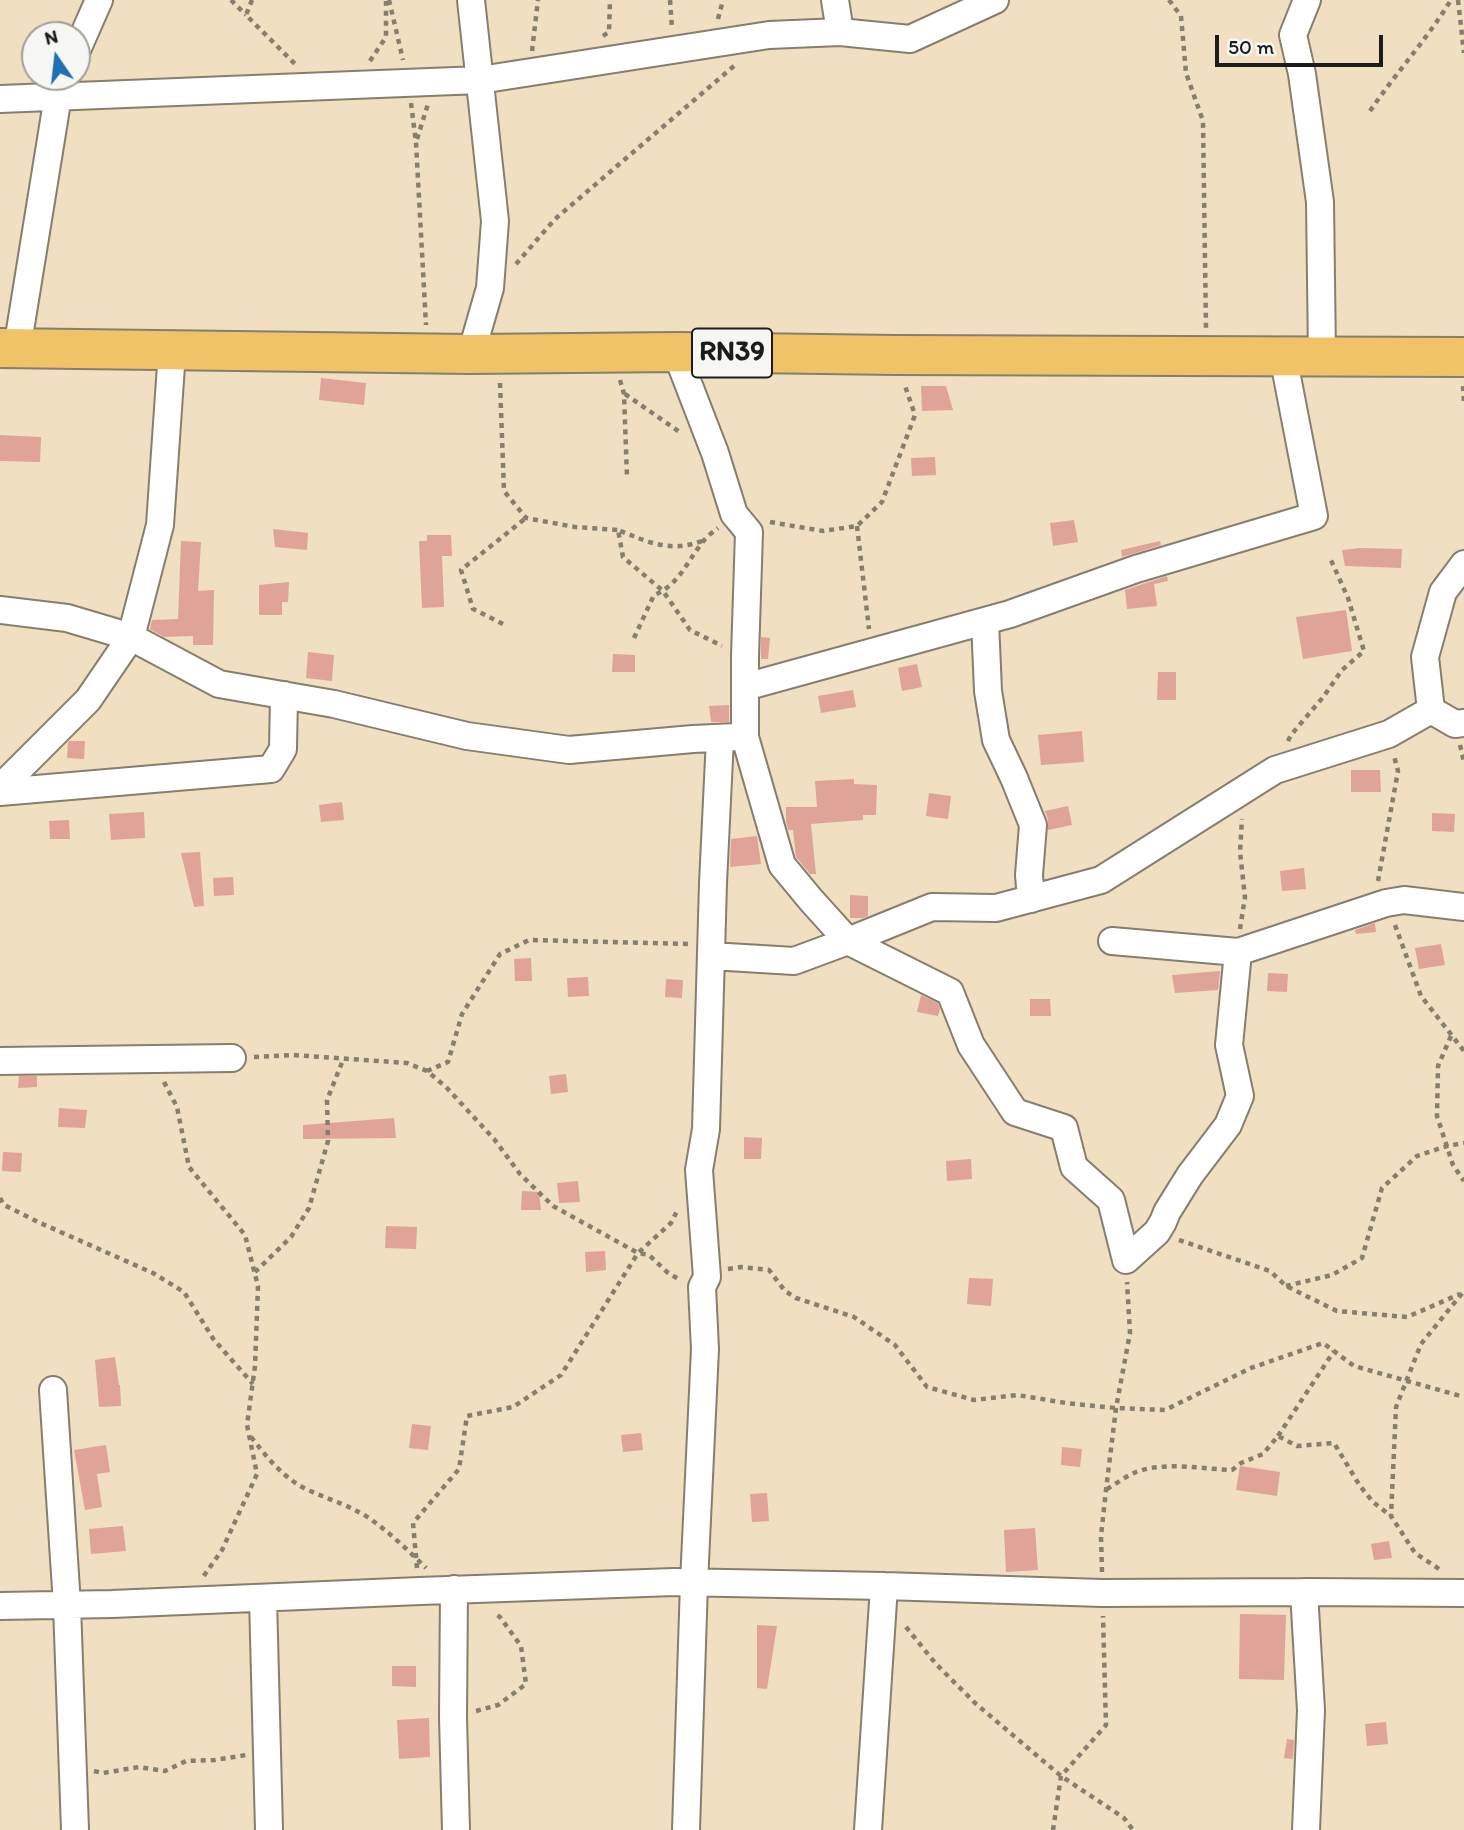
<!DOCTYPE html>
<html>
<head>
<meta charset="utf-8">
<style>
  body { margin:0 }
  #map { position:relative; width:1464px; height:1830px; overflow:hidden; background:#f0dfc0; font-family:Itim,sans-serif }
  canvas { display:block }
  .north { position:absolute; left:21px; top:21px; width:70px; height:70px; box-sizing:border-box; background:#f6f6f2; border:2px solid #9f9f9c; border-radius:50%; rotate:346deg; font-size:19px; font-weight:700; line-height:28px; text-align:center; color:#1c1c1c }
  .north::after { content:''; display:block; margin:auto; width:24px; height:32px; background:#1f6fb2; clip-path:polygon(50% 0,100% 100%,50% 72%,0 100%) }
  .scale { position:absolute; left:1215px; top:35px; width:168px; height:32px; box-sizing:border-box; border:4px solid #1c1c1c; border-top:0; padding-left:9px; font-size:21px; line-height:24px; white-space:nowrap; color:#1c1c1c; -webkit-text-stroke:5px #f6f6f2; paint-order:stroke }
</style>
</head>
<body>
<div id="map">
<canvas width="1464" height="1830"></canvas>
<div class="north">N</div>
<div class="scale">50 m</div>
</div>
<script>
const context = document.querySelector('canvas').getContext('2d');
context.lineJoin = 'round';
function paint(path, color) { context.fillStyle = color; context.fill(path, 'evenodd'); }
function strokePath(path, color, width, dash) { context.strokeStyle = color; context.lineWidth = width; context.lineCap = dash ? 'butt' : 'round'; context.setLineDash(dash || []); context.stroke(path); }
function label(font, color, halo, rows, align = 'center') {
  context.font = font + ' Itim,sans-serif'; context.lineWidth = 7; context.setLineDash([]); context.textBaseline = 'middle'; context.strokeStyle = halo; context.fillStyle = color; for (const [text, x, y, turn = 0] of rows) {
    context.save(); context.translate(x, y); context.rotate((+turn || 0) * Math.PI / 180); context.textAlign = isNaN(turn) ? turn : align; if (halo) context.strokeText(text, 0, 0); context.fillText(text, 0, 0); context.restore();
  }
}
paint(new Path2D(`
  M 321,378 L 366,383 L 364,405 L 319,400 Z
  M 921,386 L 946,386 L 953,410 L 922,411 Z
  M 0,435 L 41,437 L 40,462 L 0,461 Z
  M 935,457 L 936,475 L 912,476 L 911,458 Z
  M 1074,520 L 1078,542 L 1053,546 L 1050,523 Z
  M 273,529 L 308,533 L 307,550 L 275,547 Z
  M 427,535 L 451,535 L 452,556 L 442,556 L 444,607 L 422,608 L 419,541 L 427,541 Z
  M 181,541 L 201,542 L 198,591 L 214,590 L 213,645 L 193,645 L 193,636 L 164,637 L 150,629 L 152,620 L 178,619 Z
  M 1160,541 L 1161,545 L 1122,557 L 1121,550 Z
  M 1360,548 L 1402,549 L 1401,568 L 1345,566 L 1342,550 Z
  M 1167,576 L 1168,581 L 1154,584 L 1157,606 L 1127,609 L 1125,590 Z
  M 289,582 L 288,602 L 282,602 L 282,615 L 259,615 L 259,585 Z
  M 1346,610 L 1352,651 L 1303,659 L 1296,617 Z
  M 761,637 L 770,638 L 768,659 L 761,659 Z
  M 308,652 L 334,655 L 332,681 L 306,678 Z
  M 613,654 L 635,655 L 635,672 L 612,672 Z
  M 917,664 L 922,687 L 902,691 L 898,668 Z
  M 1158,672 L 1176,672 L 1176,700 L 1157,700 Z
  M 853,690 L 856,707 L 821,713 L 818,696 Z
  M 729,705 L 729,722 L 711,722 L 709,706 Z
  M 1082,731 L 1084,762 L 1041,765 L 1038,735 Z
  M 70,741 L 85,741 L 84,759 L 67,758 L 68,742 Z
  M 1351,770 L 1380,770 L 1381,792 L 1351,792 Z
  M 854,779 L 854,784 L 877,785 L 876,815 L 863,815 L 863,820 L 811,824 L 816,874 L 810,874 L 796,857 L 793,830 L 788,830 L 786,821 L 786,807 L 817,807 L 815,781 Z
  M 929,793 L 951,796 L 948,819 L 926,816 Z
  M 342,802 L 344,820 L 321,822 L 319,805 Z
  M 1068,806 L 1072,825 L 1048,830 L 1048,820 L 1045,811 Z
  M 144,812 L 145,838 L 111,840 L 109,814 Z
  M 1432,813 L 1455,814 L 1454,832 L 1432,831 Z
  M 69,820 L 70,839 L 50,839 L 49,821 Z
  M 757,836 L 761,864 L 730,867 L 731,839 Z
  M 200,852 L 204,906 L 194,907 L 181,853 Z
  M 1304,868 L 1306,889 L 1282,891 L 1280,871 Z
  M 233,877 L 234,895 L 214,896 L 213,878 Z
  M 850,895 L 868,896 L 868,916 L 863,918 L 850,918 Z
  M 1375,923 L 1376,932 L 1356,934 L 1355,930 Z
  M 1441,944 L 1445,965 L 1419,969 L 1415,948 Z
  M 531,958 L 532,981 L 515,981 L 514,959 Z
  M 1220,971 L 1218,990 L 1175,993 L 1172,975 Z
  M 1268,973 L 1288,974 L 1287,992 L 1267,991 Z
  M 588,977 L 589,996 L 568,997 L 567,978 Z
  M 666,979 L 683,980 L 682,998 L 665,997 Z
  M 921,995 L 938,1003 L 940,1009 L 938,1016 L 917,1012 Z
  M 1030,999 L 1050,999 L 1051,1016 L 1030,1016 Z
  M 566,1074 L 568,1092 L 551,1094 L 549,1076 Z
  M 19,1076 L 37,1076 L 37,1087 L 18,1088 Z
  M 59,1108 L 87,1110 L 85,1128 L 58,1127 Z
  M 394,1118 L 396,1138 L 303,1139 L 303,1125 Z
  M 744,1137 L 762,1138 L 761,1159 L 744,1159 Z
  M 3,1152 L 22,1153 L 21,1172 L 2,1171 Z
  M 971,1159 L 972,1179 L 947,1181 L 946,1161 Z
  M 578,1181 L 580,1202 L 559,1203 L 557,1183 Z
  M 522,1191 L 539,1192 L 541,1210 L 521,1210 Z
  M 386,1226 L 417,1227 L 416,1249 L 385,1248 Z
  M 605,1251 L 606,1270 L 586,1272 L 585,1252 Z
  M 969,1278 L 993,1279 L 991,1306 L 967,1304 Z
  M 115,1357 L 119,1385 L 120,1385 L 121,1406 L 99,1407 L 95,1360 Z
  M 412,1424 L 431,1426 L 428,1450 L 409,1448 Z
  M 641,1433 L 643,1450 L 623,1452 L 621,1435 Z
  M 106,1445 L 110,1472 L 97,1474 L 102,1507 L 85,1510 L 74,1450 Z
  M 1062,1447 L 1082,1449 L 1080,1467 L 1061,1465 Z
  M 1240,1466 L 1280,1472 L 1277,1496 L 1236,1490 Z
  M 767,1493 L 769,1521 L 752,1522 L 750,1494 Z
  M 123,1526 L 126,1551 L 91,1554 L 89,1529 Z
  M 1035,1528 L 1038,1570 L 1006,1572 L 1004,1530 Z
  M 1389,1541 L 1392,1558 L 1374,1560 L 1371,1544 Z
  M 1240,1614 L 1286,1615 L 1284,1680 L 1239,1679 Z
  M 757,1625 L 777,1626 L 767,1689 L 757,1688 Z
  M 392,1666 L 416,1666 L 416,1687 L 392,1686 Z
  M 429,1718 L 430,1757 L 399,1759 L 397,1720 Z
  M 1386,1722 L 1388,1744 L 1367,1746 L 1365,1724 Z
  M 1287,1739 L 1294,1740 L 1293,1759 L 1284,1758 Z`), '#dfa397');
const street = new Path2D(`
  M 835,0 L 840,32
  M 1307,0 L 1293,35 L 1302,74 L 1320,202 L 1322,356
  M 77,50 L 99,0
  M 0,99 L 480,80 L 769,35 L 840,32 L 910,39 L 995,0
  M 17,349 L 58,96 L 66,77
  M 676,352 L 715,453 L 734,514 L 749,532 L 745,656 L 745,737 L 782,865 L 811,900 L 848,941 L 950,992 L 971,1045 L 1015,1112 L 1064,1128 L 1074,1167 L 1111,1200 L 1126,1260 L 1157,1232 L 1163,1222 L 1167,1212 L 1190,1175 L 1228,1125 L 1240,1096 L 1229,1045 L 1238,952
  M 471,354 L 490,288 L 495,221 L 471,0
  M 0,610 L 67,618 L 131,637 L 219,684 L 334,704 L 467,736 L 569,750 L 693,739 L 736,737
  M 985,621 L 988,691 L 996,740 L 1014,778 L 1033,825 L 1029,875 L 1031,899
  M 745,687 L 1010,614 L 1136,569 L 1314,516 L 1283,356
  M 1431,710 L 1425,657 L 1443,592 L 1464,564
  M 0,788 L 88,700 L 131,637 L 160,525 L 172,351
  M 0,792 L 271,769 L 283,749 L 284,695
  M 1112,941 L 1238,952 L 1386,903 L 1404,900 L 1464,907
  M 711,956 L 794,961 L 848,941 L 932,907 L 996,908 L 1101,880 L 1275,770 L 1389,734 L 1431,710 L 1455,724 L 1464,723
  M 0,1061 L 232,1058
  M 53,1390 L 67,1605 L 75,1830
  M 454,1589 L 453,1718 L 456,1830
  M 263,1598 L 269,1830
  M 0,1606 L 112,1604 L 420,1591 L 674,1582 L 884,1586 L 1102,1593 L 1304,1592
  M 686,1830 L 694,1583 L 705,1349 L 702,1287 L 707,1277 L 699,1170 L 706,1129 L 713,883 L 720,738
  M 868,1830 L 884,1586
  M 1306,1830 L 1311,1710 L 1304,1592 L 1464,1593`);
const highway = new Path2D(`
  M 0,348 L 471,354 L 676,352 L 895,355 L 1464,357`);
strokePath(street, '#867e6e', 30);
strokePath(highway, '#867e6e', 42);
strokePath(new Path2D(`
  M 231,0 L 246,15
  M 252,0 L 246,15 L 296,65
  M 389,0 L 403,60
  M 670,0 L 672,29
  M 1169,0 L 1181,16 L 1186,73 L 1203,121 L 1206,328
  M 1458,0 L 1464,53
  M 718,19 L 723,0
  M 603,36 L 609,32 L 610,0
  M 532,51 L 538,0
  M 370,61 L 386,37 L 386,1
  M 411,103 L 416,143 L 426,325
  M 1370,111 C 1396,73 1427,39 1451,0
  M 417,139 L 428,104
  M 516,264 L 555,219 L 734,66
  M 620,380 L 624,394 L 627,477
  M 500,383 L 504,491 L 526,518 L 575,527 L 618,530
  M 1463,386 L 1464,403
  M 625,394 L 681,433
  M 770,522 L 823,531 L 857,526 L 882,502 L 915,415 L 904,383
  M 857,526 L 869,629
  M 702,541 C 670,553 648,542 618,530 L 623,557 L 663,591 L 690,630 L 722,646
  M 503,624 L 473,609 L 461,570 L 526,518
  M 634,638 L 654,595 C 679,585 686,563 702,543 C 706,537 713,532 718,528
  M 1288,741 L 1291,735 L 1324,696 L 1342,670 L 1364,651 L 1348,598 L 1330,558
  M 1460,745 L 1464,762
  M 1378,881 L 1398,771 L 1394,756
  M 1395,925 L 1421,996 L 1464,1051
  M 1240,929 L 1245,897 L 1240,852 L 1242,819
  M 1451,1036 L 1438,1066 L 1437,1116 L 1453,1165 L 1464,1181
  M 254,1057 L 293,1055 L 407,1063 L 427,1071 L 446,1087 L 494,1139 L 520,1174 L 553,1206 L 638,1253 L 649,1255 L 667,1272 L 680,1280
  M 427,1071 L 448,1062 L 462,1014 L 500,954 L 529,940 L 688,944
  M 164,1082 L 177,1107 L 189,1167 L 245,1235 L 258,1286 L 255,1366 L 247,1425 L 257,1474 L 222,1550 L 203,1577
  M 0,1198 L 4,1205 L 38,1222 L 153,1273 L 184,1292 L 214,1340 L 253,1384
  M 1179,1240 L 1270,1271 L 1286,1286 L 1337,1311 L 1407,1317 L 1460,1294
  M 728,1269 L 741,1267 L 769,1270 L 785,1291 L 796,1298 L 854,1317 L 895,1345 L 927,1387 L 974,1400 L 1017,1395 L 1066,1403 L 1116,1408 L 1165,1410 L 1251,1368 L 1323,1343 L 1354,1366 L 1464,1397
  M 255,1272 L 291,1237 L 309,1208 L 328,1141 L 327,1100 L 343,1060
  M 1286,1286 L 1332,1275 L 1362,1258 L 1382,1188 L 1417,1156 L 1447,1146 L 1464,1143
  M 1278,1436 L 1334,1351
  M 251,1437 C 267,1457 282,1477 306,1489 C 327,1499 349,1505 369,1518 C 390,1533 408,1550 426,1568
  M 1107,1489 C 1116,1484 1126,1476 1136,1472 C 1166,1461 1201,1469 1232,1470 L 1241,1463 L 1263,1454 L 1278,1436 L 1297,1446 L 1334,1443 L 1360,1486 L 1373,1502 L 1391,1516
  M 417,1568 L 413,1523 L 459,1469 L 467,1416 L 513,1407 L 561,1375 L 638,1253 L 671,1223 L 677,1211
  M 1439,1569 L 1415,1553 L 1391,1516 L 1396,1407 L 1421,1344 L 1464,1291
  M 1102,1572 L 1101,1536 L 1106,1490 L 1116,1408 L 1130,1333 L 1127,1282
  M 906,1627 L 936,1664 L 975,1703 L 1061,1776 L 1124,1818 L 1133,1830
  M 476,1711 L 498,1705 L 526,1684 L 521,1646 L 500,1617 L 494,1613
  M 94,1771 L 103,1773 L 139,1767 L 165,1771 L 186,1761 L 215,1760 L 246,1755
  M 1053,1830 L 1061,1776 L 1106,1725 L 1103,1616`), '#867e6e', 4.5, [5, 5]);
strokePath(street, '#fff', 26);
strokePath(highway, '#f1c369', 38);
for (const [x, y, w] of [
  [732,353,80]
]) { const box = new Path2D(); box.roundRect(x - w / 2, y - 24.5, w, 49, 5); context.fillStyle = '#f6f6f2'; context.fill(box); strokePath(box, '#1c1c1c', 2); }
label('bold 28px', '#1c1c1c', null, [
  ["RN39",732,353]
]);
</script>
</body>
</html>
